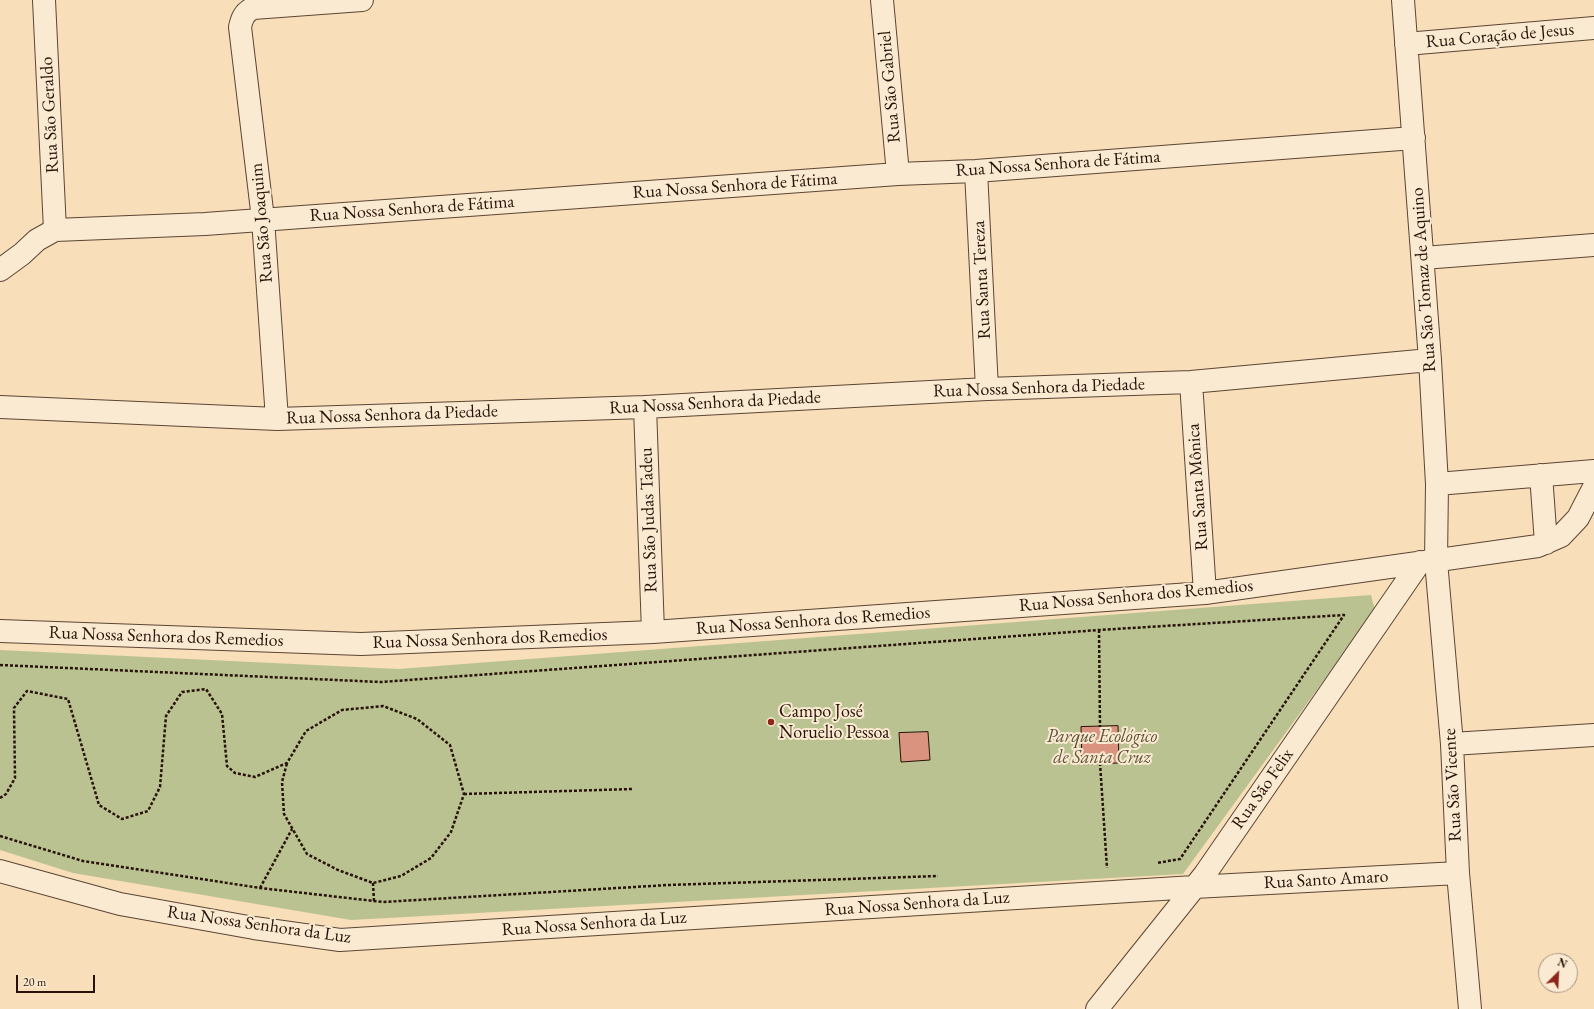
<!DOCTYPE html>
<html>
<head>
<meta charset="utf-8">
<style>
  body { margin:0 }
  #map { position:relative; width:1594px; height:1009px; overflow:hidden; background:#f8deb9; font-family:"EB Garamond",serif }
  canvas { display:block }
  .north { position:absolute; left:1538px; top:953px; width:40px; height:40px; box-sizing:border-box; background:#faead2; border:1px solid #a69481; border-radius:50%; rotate:24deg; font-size:11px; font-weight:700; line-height:16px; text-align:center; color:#281207 }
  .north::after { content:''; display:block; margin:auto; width:14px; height:18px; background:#8f2418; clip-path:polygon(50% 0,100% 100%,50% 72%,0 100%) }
  .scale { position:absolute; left:16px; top:975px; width:79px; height:18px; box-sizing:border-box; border:2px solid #281207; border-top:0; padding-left:5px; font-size:12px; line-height:14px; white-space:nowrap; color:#281207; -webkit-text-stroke:3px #faead2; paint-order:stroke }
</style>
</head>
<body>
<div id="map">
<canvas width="1594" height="1009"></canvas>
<div class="north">N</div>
<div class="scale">20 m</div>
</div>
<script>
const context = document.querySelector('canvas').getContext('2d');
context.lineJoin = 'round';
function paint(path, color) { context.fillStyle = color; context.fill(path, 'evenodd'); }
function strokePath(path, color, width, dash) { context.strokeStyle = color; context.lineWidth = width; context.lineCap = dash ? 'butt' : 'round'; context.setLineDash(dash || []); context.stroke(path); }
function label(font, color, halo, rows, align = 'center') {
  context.font = font + ' "EB Garamond",serif'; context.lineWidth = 4; context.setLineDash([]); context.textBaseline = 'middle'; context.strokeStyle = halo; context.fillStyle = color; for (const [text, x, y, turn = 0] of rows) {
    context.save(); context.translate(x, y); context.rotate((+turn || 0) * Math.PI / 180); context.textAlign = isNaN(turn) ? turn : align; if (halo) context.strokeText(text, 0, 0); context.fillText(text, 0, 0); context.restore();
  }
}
paint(new Path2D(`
  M 1371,595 L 1375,610 L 1183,874 L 351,920 L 73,873 L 0,850 L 0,650 L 398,669 Z`), '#bac291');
const building = new Path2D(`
  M 1118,726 L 1119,763 L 1082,764 L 1081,727 Z
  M 928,732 L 930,760 L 901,762 L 899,733 Z`);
paint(building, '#da937e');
strokePath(building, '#281207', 1);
const minor = new Path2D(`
  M 44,0 L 55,230
  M 882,0 L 898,174
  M 1403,0 L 1430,360 L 1437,484 L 1436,561 L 1452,744 L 1458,873 L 1470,1009
  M 1406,44 L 1594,28
  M 976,171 L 987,389
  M 1423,258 L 1594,245
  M 0,270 L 22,254 L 37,240 L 55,230 L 205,224 L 898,174 L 976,171 L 1414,138
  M 1191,382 L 1205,593
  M 0,407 L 277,419 L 645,407 L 987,389 L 1191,382 L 1430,360
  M 645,407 L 653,632
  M 277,419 L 263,219 L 240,27 C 242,18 244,13 253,8 L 362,0
  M 1541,475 L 1546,543
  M 1437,484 L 1594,471
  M 0,631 L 361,644 L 653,632 L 1205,593 L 1538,546 L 1561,536 L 1578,518 L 1594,487
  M 1452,744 L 1594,735
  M 0,871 L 120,904 L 254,928 L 340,940 L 1194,887 L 1458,873
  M 1097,1009 L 1205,874 L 1420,562`);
strokePath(minor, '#5c4534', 24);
strokePath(new Path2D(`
  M 1099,630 L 1100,727
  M 0,665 L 381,682 L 1099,630 L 1344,615 L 1180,859 L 1157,863
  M 1100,763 L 1107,868
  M 464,794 L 632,789
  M 0,798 L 6,794 L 15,778 L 14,708 L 27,691 L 68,699 L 99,805 L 122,819 L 148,811 L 160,787 L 166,716 L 182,692 L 206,689 L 222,714 L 227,766 L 235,773 L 255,777 L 287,763 L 306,731 L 342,710 L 383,706 L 417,719 L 450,745 L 464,794 L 451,832 L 431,858 L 401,876 L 373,883 L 338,870 L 307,854 L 284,814 L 282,782 L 287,763
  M 0,836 L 83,861 L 260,888 L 383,902 L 668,885 L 938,876
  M 373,883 L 374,901
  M 260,888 L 292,829`), '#281207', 2.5, [3, 2]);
strokePath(minor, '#faead2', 22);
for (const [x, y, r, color] of [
  [771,722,4,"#8f2418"]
]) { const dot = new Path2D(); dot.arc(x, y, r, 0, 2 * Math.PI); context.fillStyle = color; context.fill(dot); strokePath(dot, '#faead2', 1.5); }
label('18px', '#281207', '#faead2', [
  ["Rua Coração de Jesus",1500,36,-5],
  ["Rua São Gabriel",890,87,-95],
  ["Rua São Geraldo",50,115,-93],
  ["Rua Nossa Senhora de Fátima",1058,164,-4],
  ["Rua Nossa Senhora de Fátima",735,186,-4],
  ["Rua Nossa Senhora de Fátima",412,209,-4],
  ["Rua São Joaquim",262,223,-95],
  ["Rua Santa Tereza",982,280,-93],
  ["Rua São Tomaz de Aquino",1424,280,-94],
  ["Rua Nossa Senhora da Piedade",1039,388,-2],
  ["Rua Nossa Senhora da Piedade",715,403,-3],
  ["Rua Nossa Senhora da Piedade",392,415,-2],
  ["Rua Santa Mônica",1198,487,-94],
  ["Rua São Judas Tadeu",649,520,-92],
  ["Rua Nossa Senhora dos Remedios",1136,596,-5],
  ["Rua Nossa Senhora dos Remedios",813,621,-4],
  ["Rua Nossa Senhora dos Remedios",166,637,2],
  ["Rua Nossa Senhora dos Remedios",490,639,-2],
  ["Rua São Vicente",1453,785,-93],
  ["Rua São Felix",1263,789,-55],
  ["Rua Santo Amaro",1326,880,-3],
  ["Rua Nossa Senhora da Luz",917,904,-4],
  ["Rua Nossa Senhora da Luz",594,924,-4],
  ["Rua Nossa Senhora da Luz",259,925,8]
]);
label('18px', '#281207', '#faead2', [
  ["Campo José",779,712],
  ["Noruelio Pessoa",779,733]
], 'left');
label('italic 18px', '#5b5037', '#faead2', [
  ["Parque Ecológico",1102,737],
  ["de Santa Cruz",1102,758]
]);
</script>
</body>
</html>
